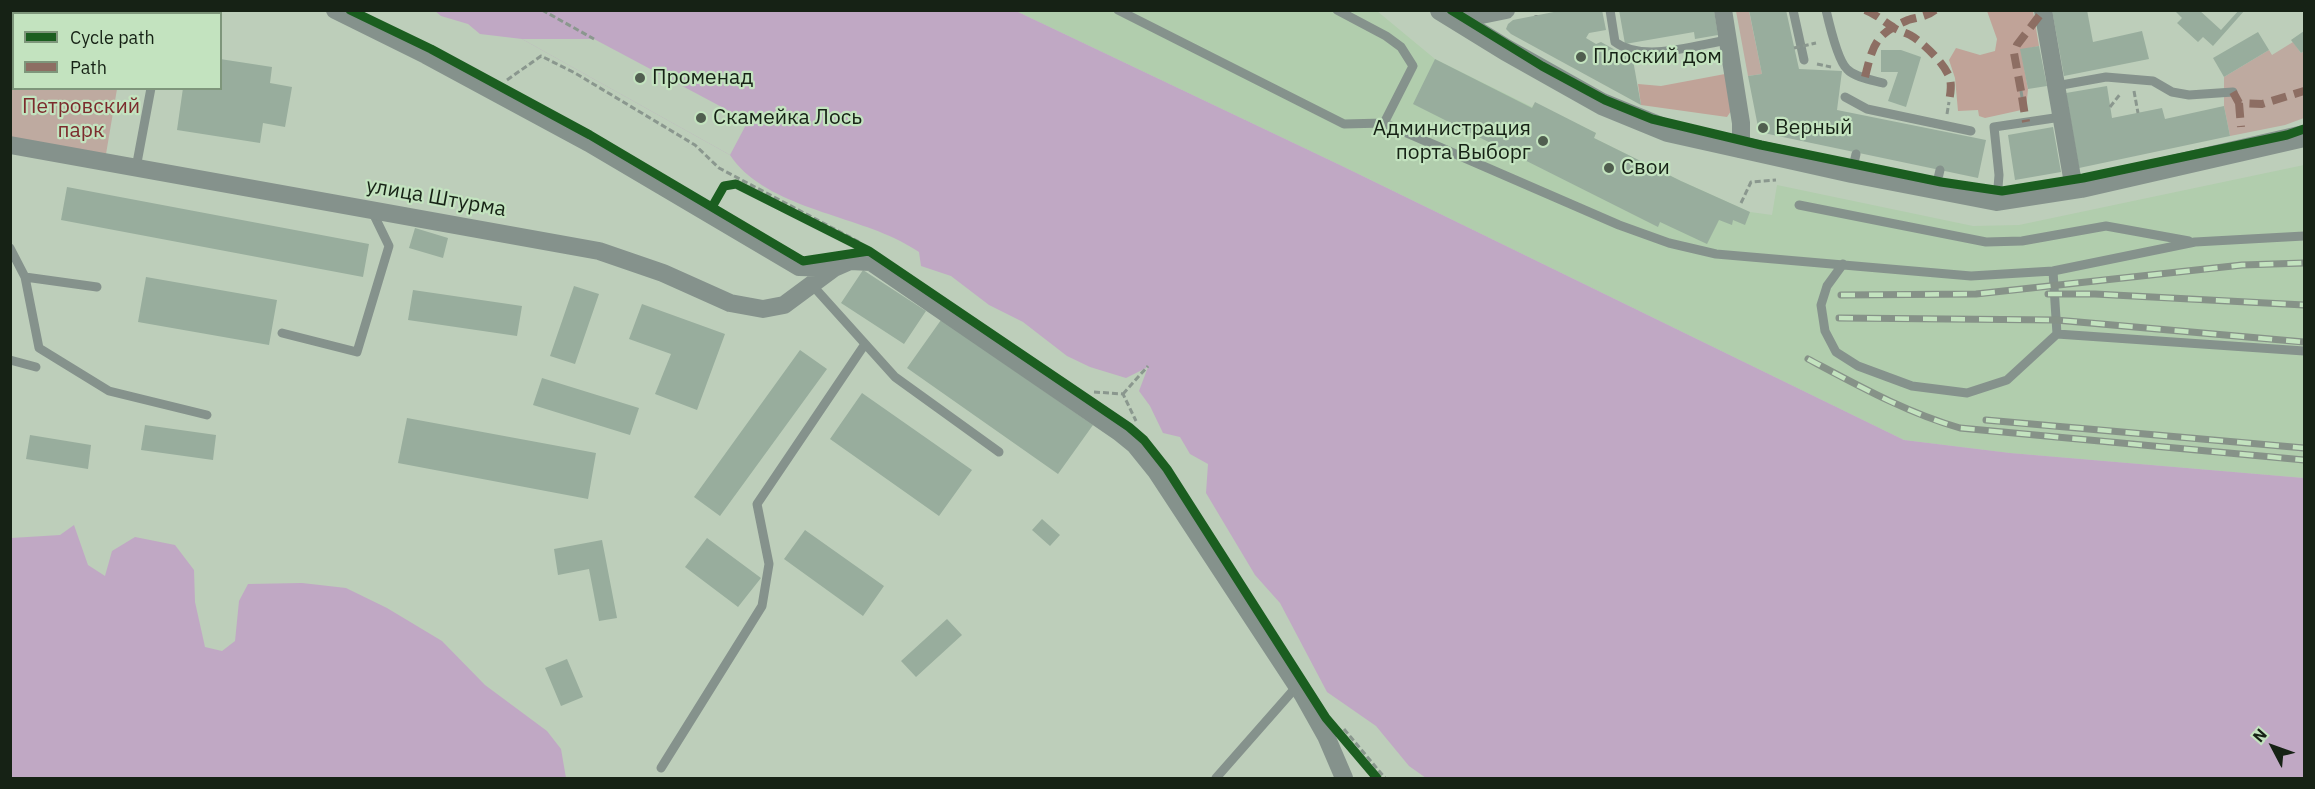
<!DOCTYPE html>
<html>
<head>
<meta charset="utf-8">
<style>
  body { margin:0 }
  #map { position:relative; width:2315px; height:789px; overflow:hidden; background:#bdceba; font-family:"IBM Plex Sans",sans-serif }
  canvas { display:block }
  .frame { position:absolute; inset:0; border:12px solid #162215; pointer-events:none }
  .legend { position:absolute; left:12px; top:12px; width:210px; height:78px; box-sizing:border-box; background:#c3e3bf; border:2px solid #7e967b; margin:0; padding:8px 10px; list-style:none; font-size:18px; color:#162215 }
  .legend li { display:flex; align-items:center; gap:12px; height:30px }
  .legend b { width:30px; border:2px solid #7e967b }
  .north { position:absolute; left:2243px; top:717px; width:60px; height:60px; -webkit-text-stroke:4px #c3e3bf; paint-order:stroke; rotate:311deg; font-size:16px; font-weight:700; line-height:24px; text-align:center; color:#162215 }
  .north::after { content:''; display:block; margin:auto; width:21px; height:27px; background:#162215; clip-path:polygon(50% 0,100% 100%,50% 72%,0 100%) }
</style>
</head>
<body>
<div id="map">
<canvas width="2315" height="789"></canvas>
<div class="frame"></div>
<ul class="legend">
<li><b style="height:8px;background:#1b5e20"></b>Cycle path</li>
<li><b style="height:8px;background:#8d6e63"></b>Path</li>
</ul>
<div class="north">N</div>
</div>
<script>
const context = document.querySelector('canvas').getContext('2d');
context.lineJoin = 'round';
function paint(path, color) { context.fillStyle = color; context.fill(path, 'evenodd'); }
function strokePath(path, color, width, dash) { context.strokeStyle = color; context.lineWidth = width; context.lineCap = dash ? 'butt' : 'round'; context.setLineDash(dash || []); context.stroke(path); }
function label(font, color, halo, rows, align = 'center') {
  context.font = font + ' "IBM Plex Sans",sans-serif'; context.lineWidth = 4.5; context.setLineDash([]); context.textBaseline = 'middle'; context.strokeStyle = halo; context.fillStyle = color; for (const [text, x, y, turn = 0] of rows) {
    context.save(); context.translate(x, y); context.rotate((+turn || 0) * Math.PI / 180); context.textAlign = isNaN(turn) ? turn : align; if (halo) context.strokeText(text, 0, 0); context.fillText(text, 0, 0); context.restore();
  }
}
paint(new Path2D(`
  M 1016,11 L 1377,11 L 1435,59 L 1532,107 L 1535,103 L 1596,133 L 1594,138 L 1681,181 L 1750,212 L 1772,215 L 1777,185 L 1973,226 L 2019,225 L 2304,165 L 2304,478 L 2010,453 L 1904,440 L 1342,166 Z`), '#b1cdad');
paint(new Path2D(`
  M 10,11 L 131,11 L 130,14 L 14,14 L 14,88 L 117,89 L 106,154 L 11,137 Z
  M 1736,11 L 1749,11 L 1762,74 L 1748,76 Z
  M 2293,42 L 2301,53 L 2304,51 L 2304,118 L 2285,125 L 2230,136 L 2224,106 L 2224,77 L 2269,50 L 2272,55 Z`), '#beaaa0');
paint(new Path2D(`
  M 1987,11 L 2033,11 L 2039,46 L 2021,50 L 2028,89 L 2026,109 L 1985,118 L 1979,116 L 1978,110 L 1958,111 L 1955,78 L 1949,60 L 1956,48 L 1980,55 L 1995,51 L 1997,39 Z
  M 1725,74 L 1731,111 L 1727,117 L 1641,105 L 1638,84 L 1661,86 Z`), '#c0a398');
paint(new Path2D(`
  M 435,11 L 1016,11 L 1342,166 L 1904,440 L 2010,453 L 2304,478 L 2304,778 L 1426,778 L 1409,766 L 1376,726 L 1327,692 L 1280,603 L 1255,575 L 1206,493 L 1208,464 L 1190,454 L 1180,437 L 1163,433 L 1150,406 L 1139,391 L 1148,367 L 1126,378 L 1090,367 L 1067,356 L 1023,322 L 989,305 L 951,276 L 921,266 L 919,252 C 911,247 903,242 894,238 C 844,214 762,204 730,155 L 522,39 L 480,34 L 468,24 L 441,16 Z
  M 74,525 L 88,565 L 105,576 L 112,551 L 135,537 L 175,545 L 194,570 L 195,602 L 205,647 L 222,651 L 235,641 L 239,601 L 248,584 L 302,583 L 346,588 L 387,608 L 442,641 L 485,685 L 547,731 L 561,749 L 566,778 L 11,778 L 11,538 L 60,535 Z`), '#c0a8c4');
paint(new Path2D(`
  M 522,39 L 594,39 L 748,121 L 730,155 Z`), '#bdceba');
paint(new Path2D(`
  M 1564,10 L 1602,10 L 1606,30 L 1589,33 L 1586,38 L 1596,44 L 1601,42 L 1633,60 L 1641,105 L 1511,34 L 1506,29 L 1508,24 L 1513,20 Z
  M 1619,10 L 1714,10 L 1718,35 L 1695,39 L 1694,32 L 1625,44 Z
  M 1749,10 L 1786,10 L 1799,69 L 1842,71 L 1837,110 L 1986,140 L 1978,178 L 1759,132 L 1748,76 L 1762,74 Z
  M 2052,10 L 2087,10 L 2093,42 L 2142,31 L 2149,59 L 2064,76 Z
  M 2174,10 L 2199,10 L 2221,30 L 2239,10 L 2245,10 L 2213,46 L 2203,37 L 2198,42 L 2177,23 L 2182,18 Z
  M 2304,31 L 2304,51 L 2301,53 L 2291,40 Z
  M 2258,32 L 2269,50 L 2224,77 L 2213,58 Z
  M 2039,46 L 2047,86 L 2028,89 L 2020,49 Z
  M 1881,50 L 1901,50 L 1921,57 L 1906,107 L 1888,101 L 1898,72 L 1881,72 Z
  M 220,59 L 272,67 L 270,83 L 292,87 L 285,127 L 263,123 L 260,143 L 177,130 L 183,88 L 220,88 Z
  M 1435,59 L 1532,108 L 1535,102 L 1596,133 L 1594,138 L 1681,181 L 1750,212 L 1745,225 L 1733,220 L 1732,225 L 1719,220 L 1707,244 L 1660,222 L 1658,227 L 1413,104 Z
  M 2107,86 L 2112,118 L 2162,108 L 2165,119 L 2224,106 L 2230,136 L 2079,168 L 2066,93 Z
  M 2053,127 L 2061,172 L 2015,180 L 2008,135 Z
  M 67,187 L 369,244 L 363,277 L 61,220 Z
  M 415,228 L 448,238 L 443,258 L 409,248 Z
  M 863,270 L 926,311 L 904,344 L 841,303 Z
  M 146,277 L 277,300 L 269,345 L 138,322 Z
  M 574,286 L 599,294 L 575,364 L 550,356 Z
  M 413,290 L 522,306 L 517,336 L 408,320 Z
  M 642,304 L 725,334 L 697,410 L 655,394 L 671,354 L 629,339 Z
  M 941,320 L 1093,425 L 1058,474 L 907,368 Z
  M 800,350 L 827,369 L 720,516 L 694,497 Z
  M 542,378 L 639,408 L 630,435 L 533,405 Z
  M 862,393 L 972,470 L 939,516 L 830,439 Z
  M 407,418 L 596,453 L 588,499 L 398,463 Z
  M 145,425 L 216,435 L 213,460 L 141,450 Z
  M 30,435 L 91,445 L 88,469 L 26,459 Z
  M 1042,519 L 1060,535 L 1050,546 L 1032,530 Z
  M 805,530 L 884,586 L 863,616 L 784,559 Z
  M 707,538 L 761,578 L 738,607 L 685,567 Z
  M 602,540 L 617,618 L 599,621 L 589,569 L 558,575 L 554,549 Z
  M 947,619 L 962,635 L 916,677 L 901,661 Z
  M 567,659 L 583,697 L 561,706 L 545,668 Z`), '#98ad9d');
strokePath(new Path2D(`
  M 542,10 L 594,39
  M 1536,15 L 1536,16
  M 1817,64 L 1831,67
  M 507,80 L 541,56 L 575,73 L 695,145 L 719,168 L 861,243
  M 2021,91 L 2022,97
  M 2134,91 L 2138,113
  M 2110,107 L 2121,93
  M 1947,114 L 1949,102
  M 1741,203 L 1751,182 L 1776,180
  M 1094,392 L 1123,394 L 1136,421
  M 1123,394 L 1148,366
  M 1344,729 L 1385,778`), '#8a978e', 3, [6, 3]);
strokePath(new Path2D(`
  M 1118,10 L 1344,124 L 1384,123 L 1619,225 L 1669,243 L 1716,254 L 1971,276 L 2053,271 L 2195,242 L 2304,236
  M 1337,10 L 1386,36 L 1401,47 L 1413,66 L 1384,123
  M 1610,10 L 1615,42 C 1643,63 1696,45 1728,40
  M 1793,10 L 1804,60
  M 1826,10 C 1829,23 1838,61 1847,69 C 1854,77 1872,80 1883,83
  M 2056,86 L 2106,77 L 2153,81 L 2172,92 L 2189,95 L 2233,92
  M 1845,97 L 1867,109 L 1971,131
  M 136,168 L 151,88
  M 1852,172 L 1856,154
  M 1936,187 L 1940,170
  M 1997,200 L 1999,175 L 1994,127 L 2061,117
  M 1799,205 L 1986,242 L 2022,241 L 2106,226 L 2189,241
  M 10,248 L 25,277 L 97,287
  M 1843,264 L 1827,286 L 1821,305 L 1825,331 L 1836,352 L 1858,366 L 1912,386 L 1967,393 L 2007,380 L 2057,334
  M 2053,271 L 2057,334 L 2304,351
  M 25,277 L 39,348 L 109,391 L 207,415
  M 813,286 L 895,377 L 999,452
  M 282,333 L 357,352 L 389,246 L 371,209
  M 10,360 L 36,367
  M 661,768 L 762,606 L 769,564 L 757,504 L 865,344
  M 1216,778 L 1297,686`), '#85928c', 9);
strokePath(new Path2D(`
  M 335,10 L 426,55 L 589,143 L 799,267 L 834,268 L 850,261 L 871,262 L 1119,432 L 1135,445 L 1156,471 L 1303,695 L 1326,736 L 1344,778
  M 1723,10 L 1741,123 L 1741,149
  M 2043,10 L 2074,189
  M 1457,20 L 1506,10
  M 10,145 L 599,251 L 663,273 L 730,303 L 763,309 L 784,305 L 834,268`), '#85928c', 18);
strokePath(new Path2D(`
  M 1441,10 L 1506,50 L 1602,104 L 1668,131 L 1852,172 L 1997,200 L 2081,187 L 2304,136`), '#85928c', 22);
const rail = new Path2D(`
  M 2048,294 L 2095,294 L 2304,305
  M 1841,295 L 1976,294 L 2242,265 L 2304,263
  M 1839,318 L 2056,320 L 2304,342
  M 1808,359 C 1857,385 1907,413 1960,428 L 2304,460
  M 1986,420 L 2304,448`);
strokePath(rail, '#869288', 7);
strokePath(rail, '#c3e3bf', 4.5, [14]);
strokePath(new Path2D(`
  M 1794,48 L 1816,43`), '#8a978e', 3, [6, 3]);
strokePath(new Path2D(`
  M 1865,10 C 1876,14 1883,21 1893,27 C 1898,31 1904,32 1910,35 C 1923,42 1946,65 1950,79 C 1952,87 1950,95 1949,102
  M 10,43 L 14,44
  M 1865,77 C 1873,45 1875,34 1908,20 C 1918,17 1926,17 1935,10
  M 2021,91 L 2014,53 L 2017,45 L 2043,11
  M 2233,92 L 2239,103 L 2262,104 L 2304,91
  M 2022,97 L 2026,122
  M 2239,103 L 2241,127`), '#8d6e63', 8, [15, 8]);
strokePath(new Path2D(`
  M 350,10 L 431,49 L 590,135 L 803,261 L 869,251 L 1129,427 L 1144,440 L 1167,469 L 1326,718 L 1377,778
  M 1451,10 L 1542,66 L 1605,100 L 1652,119 L 1761,145 L 1941,182 L 2002,191 L 2083,178 L 2287,135 L 2304,129
  M 712,207 L 724,186 L 736,184 L 869,251`), '#1b5e20', 9);
for (const [x, y, r, color] of [
  [1581,57,6,"#505e4f"],
  [640,78,6,"#505e4f"],
  [701,118,6,"#505e4f"],
  [1763,128,6,"#505e4f"],
  [1543,141,6,"#505e4f"],
  [1609,168,6,"#505e4f"]
]) { const dot = new Path2D(); dot.arc(x, y, r, 0, 2 * Math.PI); context.fillStyle = color; context.fill(dot); strokePath(dot, '#c3e3bf', 2); }
label('21px', '#162215', '#c3e3bf', [
  ["Плоский дом",1593,57],
  ["Променад",652,78],
  ["Скамейка Лось",713,118],
  ["Верный",1775,128],
  ["Администрация",1531,129,"right"],
  ["порта Выборг",1531,153,"right"],
  ["Свои",1621,168]
], 'left');
label('21px', '#7c2b2d', '#c3e3bf', [
  ["Петровский",81,107],
  ["парк",81,131]
]);
label('21px', '#162215', '#c3e3bf', [
  ["улица Штурма",436,198,10]
]);
</script>
</body>
</html>
